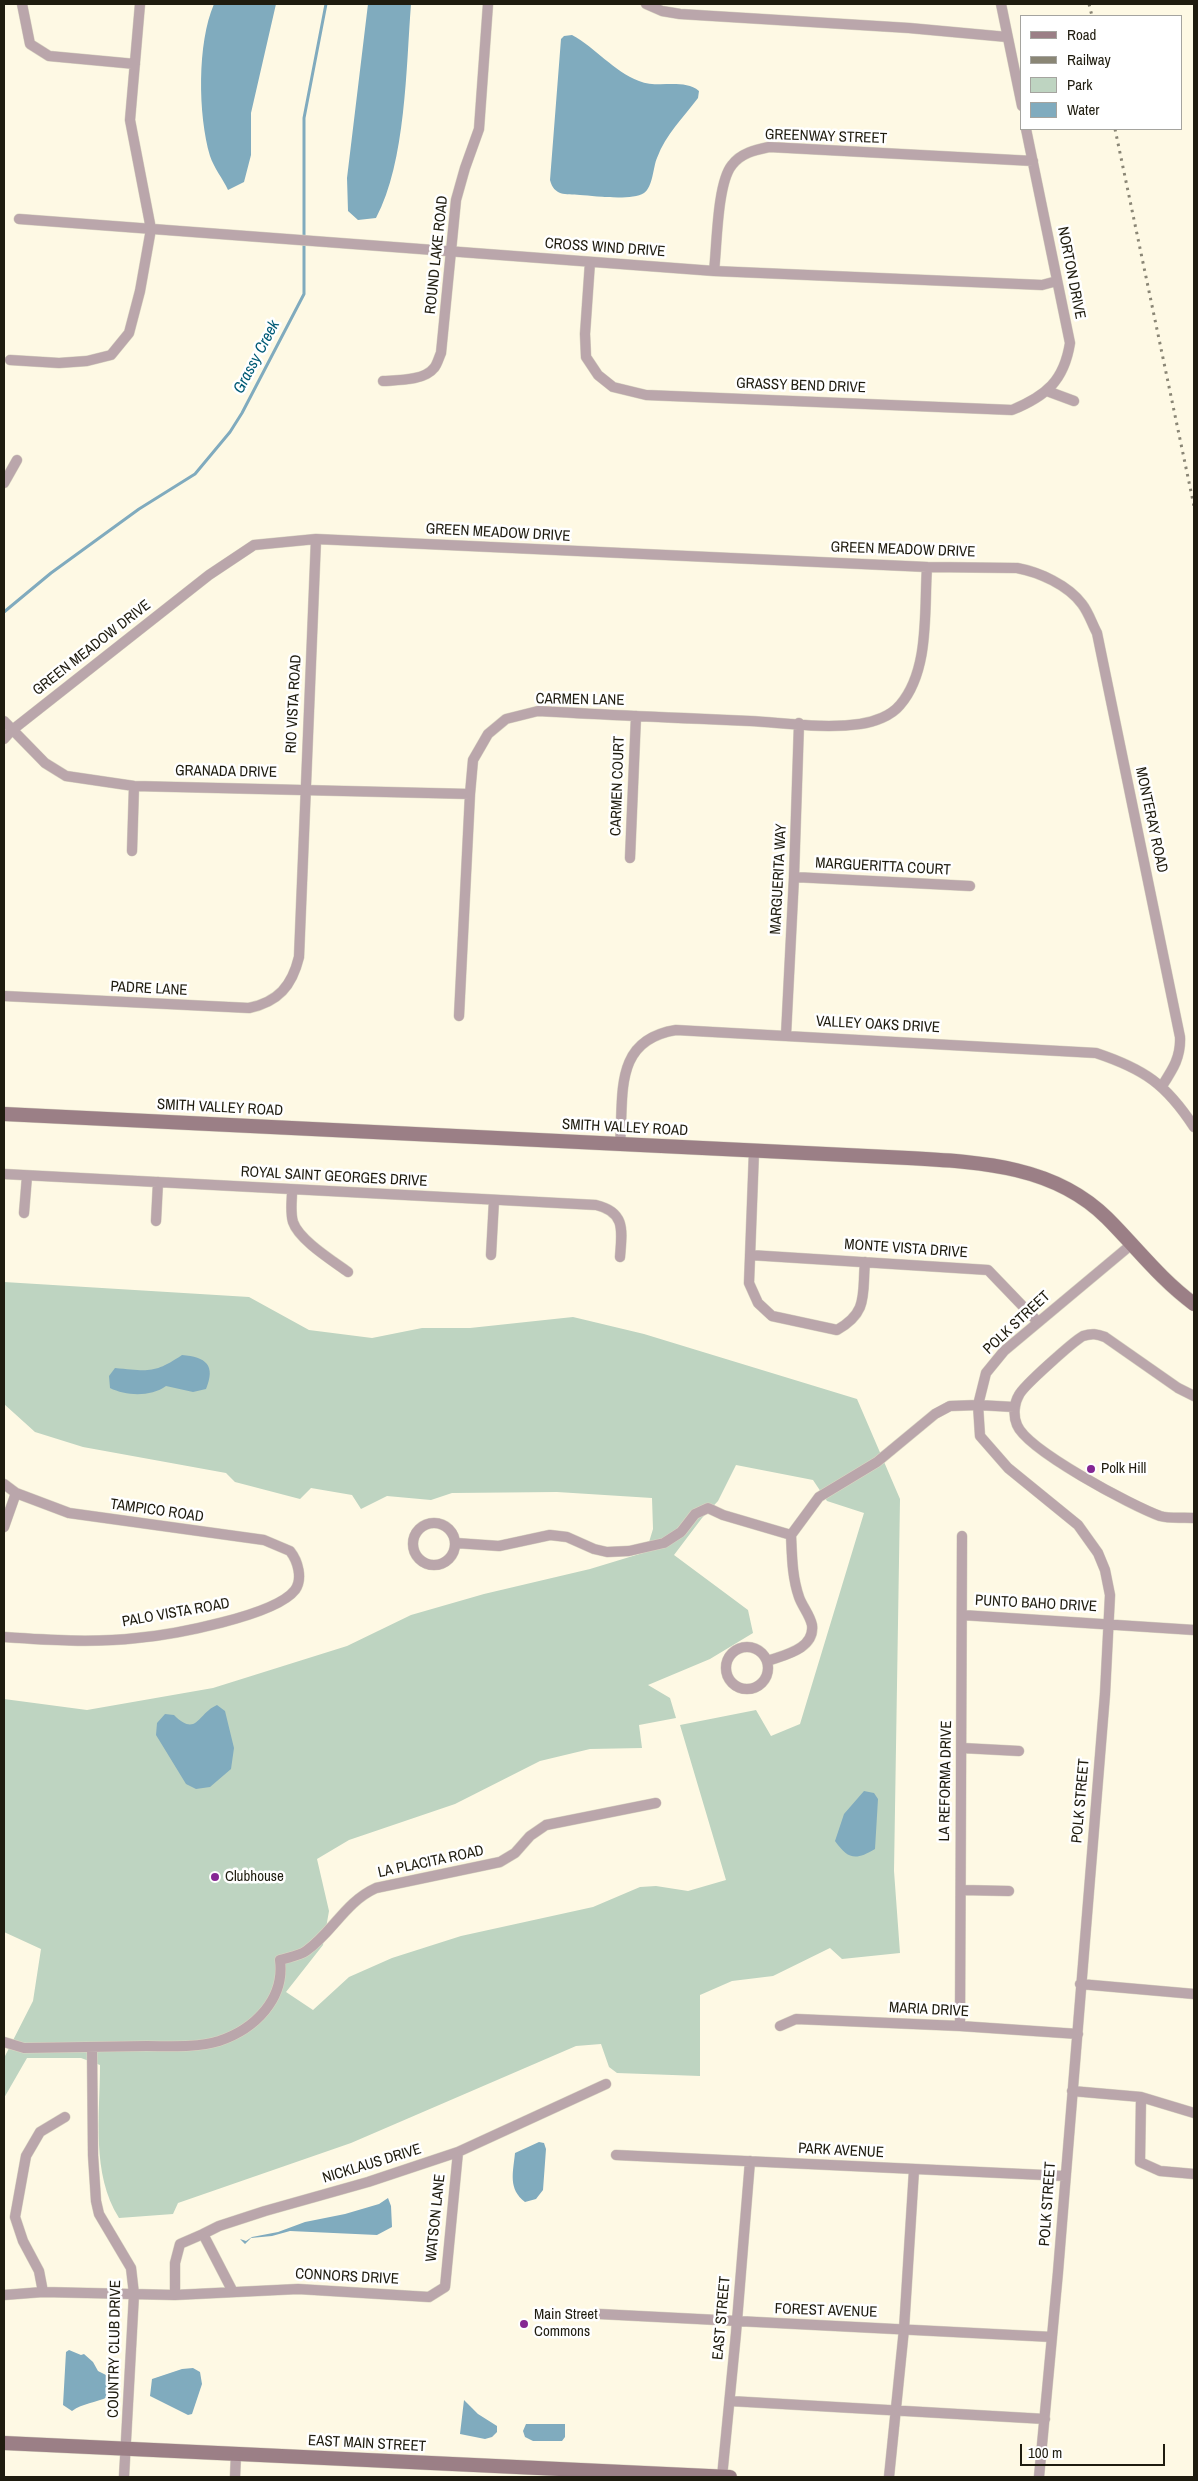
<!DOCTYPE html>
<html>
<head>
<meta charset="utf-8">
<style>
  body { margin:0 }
  #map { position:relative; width:1198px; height:2481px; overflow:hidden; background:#fef9e4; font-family:"Archivo Narrow",sans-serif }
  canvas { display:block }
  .frame { position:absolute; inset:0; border:5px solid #1f1c0f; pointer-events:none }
  .legend { position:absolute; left:1020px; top:15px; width:162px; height:115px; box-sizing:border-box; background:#fff; border:1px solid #a5a49f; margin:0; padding:6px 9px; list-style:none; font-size:15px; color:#1f1c0f }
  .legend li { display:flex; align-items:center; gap:10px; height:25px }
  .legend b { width:25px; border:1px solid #a5a49f }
  .scale { position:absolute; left:1020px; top:2444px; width:145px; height:22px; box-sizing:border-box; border:2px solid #1f1c0f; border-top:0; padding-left:6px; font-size:15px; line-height:18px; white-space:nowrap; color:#1f1c0f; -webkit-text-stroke:4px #fff; paint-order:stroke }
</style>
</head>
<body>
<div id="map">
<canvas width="1198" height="2481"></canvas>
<div class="frame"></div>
<ul class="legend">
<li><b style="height:6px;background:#9b7f86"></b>Road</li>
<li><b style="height:6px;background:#8a8675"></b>Railway</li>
<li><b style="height:14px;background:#bed4c1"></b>Park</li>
<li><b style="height:14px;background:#80abbe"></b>Water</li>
</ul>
<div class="scale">100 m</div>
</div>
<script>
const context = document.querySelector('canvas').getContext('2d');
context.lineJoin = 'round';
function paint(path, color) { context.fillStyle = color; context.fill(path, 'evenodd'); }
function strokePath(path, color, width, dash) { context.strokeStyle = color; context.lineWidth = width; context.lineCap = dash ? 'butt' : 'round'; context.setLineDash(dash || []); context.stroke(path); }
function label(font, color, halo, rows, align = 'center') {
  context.font = font + ' "Archivo Narrow",sans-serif'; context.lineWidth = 5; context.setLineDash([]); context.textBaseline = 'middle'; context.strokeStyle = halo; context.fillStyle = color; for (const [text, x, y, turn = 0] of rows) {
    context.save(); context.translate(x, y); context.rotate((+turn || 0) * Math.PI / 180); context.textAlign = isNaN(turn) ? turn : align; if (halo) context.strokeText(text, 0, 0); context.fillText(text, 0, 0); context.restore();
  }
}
paint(new Path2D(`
  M 4,1282 L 249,1297 L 309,1330 L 372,1338 L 422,1328 L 470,1328 L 573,1317 L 644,1334 L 857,1399 L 900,1499 L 894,1871 L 900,1953 L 842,1959 L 830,1948 L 773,1976 L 732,1981 L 700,1995 L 700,2076 L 617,2073 L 609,2067 L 601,2044 L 576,2046 L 351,2143 L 178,2203 L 173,2214 L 119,2218 C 91,2174 100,2115 100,2065 L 81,2058 L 27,2058 L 4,2098 L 4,2058 L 33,2001 L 41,1949 L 4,1932 L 4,1699 L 87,1710 L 213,1688 L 347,1646 L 411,1615 L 484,1594 L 590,1569 L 646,1552 L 653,1529 L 652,1498 L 557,1492 L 452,1493 L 431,1500 L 387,1496 L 361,1509 L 352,1495 L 311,1488 L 300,1499 L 235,1482 L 226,1473 L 83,1447 L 35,1432 L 4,1404 ZM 736,1465 L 813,1480 L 827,1501 L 864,1513 L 800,1724 L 771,1736 L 756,1710 L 680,1725 L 726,1880 L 688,1891 L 656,1886 L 640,1887 L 593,1907 L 461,1936 L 392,1958 L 349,1977 L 313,2010 L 286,1992 L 323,1945 L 329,1911 L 317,1859 L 349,1840 L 455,1804 L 540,1761 L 590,1749 L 642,1748 L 639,1725 L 676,1718 L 670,1698 L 648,1685 L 710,1659 L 753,1633 L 748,1610 L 674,1555 L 702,1518 L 718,1501 Z`), '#bed4c1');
paint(new Path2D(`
  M 214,4 L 276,4 L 251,113 L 251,155 L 244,182 L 228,190 C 223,179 214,168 210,156 C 198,115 197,43 214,4 Z
  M 368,4 L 411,4 C 406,67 406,162 376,218 L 358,220 L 348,211 L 347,178 Z
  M 572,35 C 596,48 613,71 639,81 C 658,89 683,78 699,91 L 698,98 C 683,118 666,134 657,158 C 653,167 653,187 644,193 C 631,201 595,196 580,195 C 565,194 554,196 550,180 L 561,39 L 564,36 Z
  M 182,1355 C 206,1357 216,1365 206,1389 L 193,1392 L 166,1386 C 151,1397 126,1396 110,1388 L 109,1376 L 115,1368 C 148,1371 154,1374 182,1355 Z
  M 217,1705 L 225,1711 L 234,1748 L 231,1769 L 210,1787 L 196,1789 L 186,1784 L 156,1735 L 157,1723 L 165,1714 L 174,1715 C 197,1738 198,1713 217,1705 Z
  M 864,1791 L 874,1793 L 878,1799 L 875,1849 C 855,1861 848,1859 835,1841 L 844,1814 Z
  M 539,2142 L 544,2143 L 546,2149 L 543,2190 L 536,2199 L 525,2202 C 508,2189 513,2173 515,2153 Z
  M 388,2198 L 391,2206 L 392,2227 L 377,2235 L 290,2231 L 272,2236 L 251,2238 L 245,2244 L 240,2239 L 246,2241 L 252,2237 L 278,2232 L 305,2222 L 345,2214 L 379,2204 Z
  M 69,2350 L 81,2355 L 84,2354 L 93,2362 L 98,2371 L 110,2377 L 108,2397 C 95,2403 83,2403 72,2411 L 63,2405 L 66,2352 Z
  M 193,2368 L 200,2372 L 202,2384 L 192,2414 L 188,2415 L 150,2396 L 152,2379 L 182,2369 Z
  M 464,2400 L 478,2414 L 497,2426 L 497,2432 L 492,2437 L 485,2439 L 460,2434 Z
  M 526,2424 L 565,2424 L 565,2437 L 562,2441 L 533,2441 L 525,2437 L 523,2431 Z`), '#80abbe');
strokePath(new Path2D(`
  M 4,612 L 51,573 L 139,509 L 195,474 L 230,432 L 242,413 L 304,294 L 304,118 L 326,4`), '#80abbe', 3);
const minor = new Path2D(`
  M 22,4 L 30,44 L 49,56 L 135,64
  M 646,4 L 662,11 L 680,14 L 909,28 L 1007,37
  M 1001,4 L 1022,106
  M 19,219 L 714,271 L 1042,285 L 1057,281
  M 590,262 L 585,334 L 586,357 L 598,375 L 613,387 L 646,395 L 1012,410 C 1046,396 1064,381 1070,343 L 1026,129
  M 714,271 C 717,246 717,183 732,165 C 741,153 755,150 769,147 L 1033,161
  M 10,360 L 59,363 L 87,361 L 111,355 L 129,333 L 140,291 L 151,229 L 130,120 L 140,4
  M 383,381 C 397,380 424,381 434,368 C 437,365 439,357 441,353 L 456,200 L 465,168 L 479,129 L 488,4
  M 1047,391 L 1074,401
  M 4,483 L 17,460
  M 4,721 L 45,763 L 66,776 L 134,786 L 470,794
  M 4,739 L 11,731 L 209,575 L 254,545 L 316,539 L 927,567 L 1017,568 C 1039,572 1068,585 1082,604 C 1089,613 1092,624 1097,633 L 1180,1037 C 1181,1057 1173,1069 1162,1086
  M 132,851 L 134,786
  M 630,858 L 636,716
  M 794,877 L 970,886
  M 4,996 L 249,1008 C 278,1002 292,986 299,957 L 316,539
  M 459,1016 L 470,794 L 473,760 L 488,734 L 506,719 L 538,711 C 608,715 679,718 750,721 C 785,723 824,729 860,724 C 874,722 891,716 900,705 C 930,670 924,611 927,567
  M 786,1035 L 794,877 L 799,723
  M 620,1144 C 624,1094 613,1040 676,1030 L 1096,1053 C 1144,1069 1166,1084 1194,1127
  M 754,1151 L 749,1283 L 758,1303 L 772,1316 L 837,1330 C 869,1312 862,1294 865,1262
  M 4,1174 L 596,1205 C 626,1212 622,1231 620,1257
  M 292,1191 C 292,1201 290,1212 293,1222 C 299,1240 333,1261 348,1272
  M 24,1213 L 27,1176
  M 156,1221 L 158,1182
  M 491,1255 L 494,1200
  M 750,1255 L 988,1270 L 1038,1322
  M 1194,1396 L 1178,1388 L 1105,1337 C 1097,1334 1092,1333 1083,1336 C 1074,1341 1023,1386 1019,1395 C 1014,1403 1013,1416 1017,1425 C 1027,1450 1132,1506 1160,1516 C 1170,1519 1184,1517 1194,1518
  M 4,1484 L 16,1493 L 69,1513 L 264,1540 L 290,1551 C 298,1561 303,1579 295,1590 C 275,1616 171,1635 137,1638 C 93,1643 48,1640 4,1637
  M413 1544a21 21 0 1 1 42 0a21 21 0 1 1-42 0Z
  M 4,1527 L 16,1493
  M 456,1543 L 499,1546 L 550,1535 L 567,1537 L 594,1549 L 607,1552 L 629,1551 L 664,1543 L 681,1532 L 695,1514 L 708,1508 L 723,1515 L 791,1535 L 819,1497 L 877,1462 L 935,1414 L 950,1406 L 978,1405 L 1014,1407
  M 962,1615 L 1194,1630
  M726 1668a21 21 0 1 1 42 0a21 21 0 1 1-42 0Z
  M 768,1661 C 784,1655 815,1649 812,1625 C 810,1615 802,1606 799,1597 C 792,1577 792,1556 791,1535
  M 962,1748 L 1019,1751
  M 961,1890 L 1009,1891
  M 1080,1984 L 1194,1994
  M 780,2026 L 796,2019 L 960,2026 L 1078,2034
  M 960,2026 L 962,1536
  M 4,2042 L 24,2048 C 65,2047 106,2047 147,2046 C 170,2046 196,2048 219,2041 C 255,2029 285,1999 280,1960 C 289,1957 299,1956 306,1951 C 333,1932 345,1902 376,1888 L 500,1862 L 515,1853 L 530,1836 L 546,1825 L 656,1803
  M 92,2047 L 93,2155 L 96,2201 L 99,2214 L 131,2268 L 134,2294 L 124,2477
  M 1072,2091 L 1141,2097 L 1194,2113
  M 1141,2097 L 1140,2162 L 1160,2171 L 1194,2174
  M 616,2155 L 1065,2176
  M 43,2292 L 39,2271 L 23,2241 L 15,2217 L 26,2156 L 40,2132 L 65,2117
  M 233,2292 L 203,2234 L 219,2226 L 265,2211 L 368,2182 L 458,2152 L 606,2084
  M 4,2295 L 43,2292 L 175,2295 L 298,2289 L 429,2297 L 445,2287 L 458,2152
  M 175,2295 L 175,2263 L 180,2244 L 203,2234
  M 599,2314 L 1052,2337
  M 730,2401 L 1045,2419
  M 235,2477 L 236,2454
  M 722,2477 L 736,2333 L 750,2161
  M 889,2477 L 904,2329 L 914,2170
  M 1039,2477 L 1058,2272 L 1105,1694 L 1110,1595 L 1105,1570 L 1098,1553 L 1078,1525 L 1008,1468 L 980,1436 L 978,1405 L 986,1373 L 1004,1351 L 1132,1244`);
const secondary = new Path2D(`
  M 4,1114 L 908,1158 C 979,1162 1054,1165 1107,1218 C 1137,1248 1160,1279 1194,1304
  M 4,2443 L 730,2477`);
strokePath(minor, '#dad6c2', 11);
strokePath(secondary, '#dad6c2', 15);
strokePath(minor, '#baa6ab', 10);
strokePath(secondary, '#9b7f86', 14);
strokePath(new Path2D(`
  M 1089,4 L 1092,16
  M 1115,129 L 1194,506`), '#8a8675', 3, [2.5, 5]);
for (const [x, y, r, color] of [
  [1091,1469,5,"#852793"],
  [215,1877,5,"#852793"],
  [524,2324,5,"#852793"]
]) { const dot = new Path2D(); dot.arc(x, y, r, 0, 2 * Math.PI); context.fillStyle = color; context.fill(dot); strokePath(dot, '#fff', 2); }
label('15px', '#1f1c0f', '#fff', [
  ["GREENWAY STREET",826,137,2],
  ["CROSS WIND DRIVE",605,248,4],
  ["ROUND LAKE ROAD",437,255,-84],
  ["NORTON DRIVE",1071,273,79],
  ["GRASSY BEND DRIVE",801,386,2],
  ["GREEN MEADOW DRIVE",498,533,3],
  ["GREEN MEADOW DRIVE",903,550,2],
  ["GREEN MEADOW DRIVE",92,648,-38],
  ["CARMEN LANE",580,700,1],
  ["RIO VISTA ROAD",294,704,-87],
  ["GRANADA DRIVE",226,772,1],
  ["CARMEN COURT",618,786,-88],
  ["MONTERAY ROAD",1151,820,78],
  ["MARGUERITTA COURT",883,867,3],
  ["MARGUERITA WAY",779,879,-87],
  ["PADRE LANE",149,989,3],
  ["VALLEY OAKS DRIVE",878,1025,3],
  ["SMITH VALLEY ROAD",220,1108,3],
  ["SMITH VALLEY ROAD",625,1128,3],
  ["ROYAL SAINT GEORGES DRIVE",334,1177,3],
  ["MONTE VISTA DRIVE",906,1249,4],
  ["POLK STREET",1017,1323,-43],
  ["TAMPICO ROAD",157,1511,8],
  ["PUNTO BAHO DRIVE",1036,1604,3],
  ["PALO VISTA ROAD",176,1613,-10],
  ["LA REFORMA DRIVE",946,1781,-89],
  ["POLK STREET",1081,1801,-85],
  ["LA PLACITA ROAD",431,1862,-12],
  ["MARIA DRIVE",929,2010,3],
  ["PARK AVENUE",841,2151,3],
  ["NICKLAUS DRIVE",372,2164,-17],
  ["POLK STREET",1048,2204,-86],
  ["WATSON LANE",436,2218,-84],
  ["CONNORS DRIVE",347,2277,3],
  ["FOREST AVENUE",826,2311,2],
  ["EAST STREET",722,2318,-85],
  ["COUNTRY CLUB DRIVE",115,2349,-89],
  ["EAST MAIN STREET",367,2444,3]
]);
label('15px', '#1f1c0f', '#fff', [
  ["Polk Hill",1101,1469],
  ["Clubhouse",225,1877],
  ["Main Street",534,2315],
  ["Commons",534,2332]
], 'left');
label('italic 16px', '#025b76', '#fff', [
  ["Grassy Creek",257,357,-62]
]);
</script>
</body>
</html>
